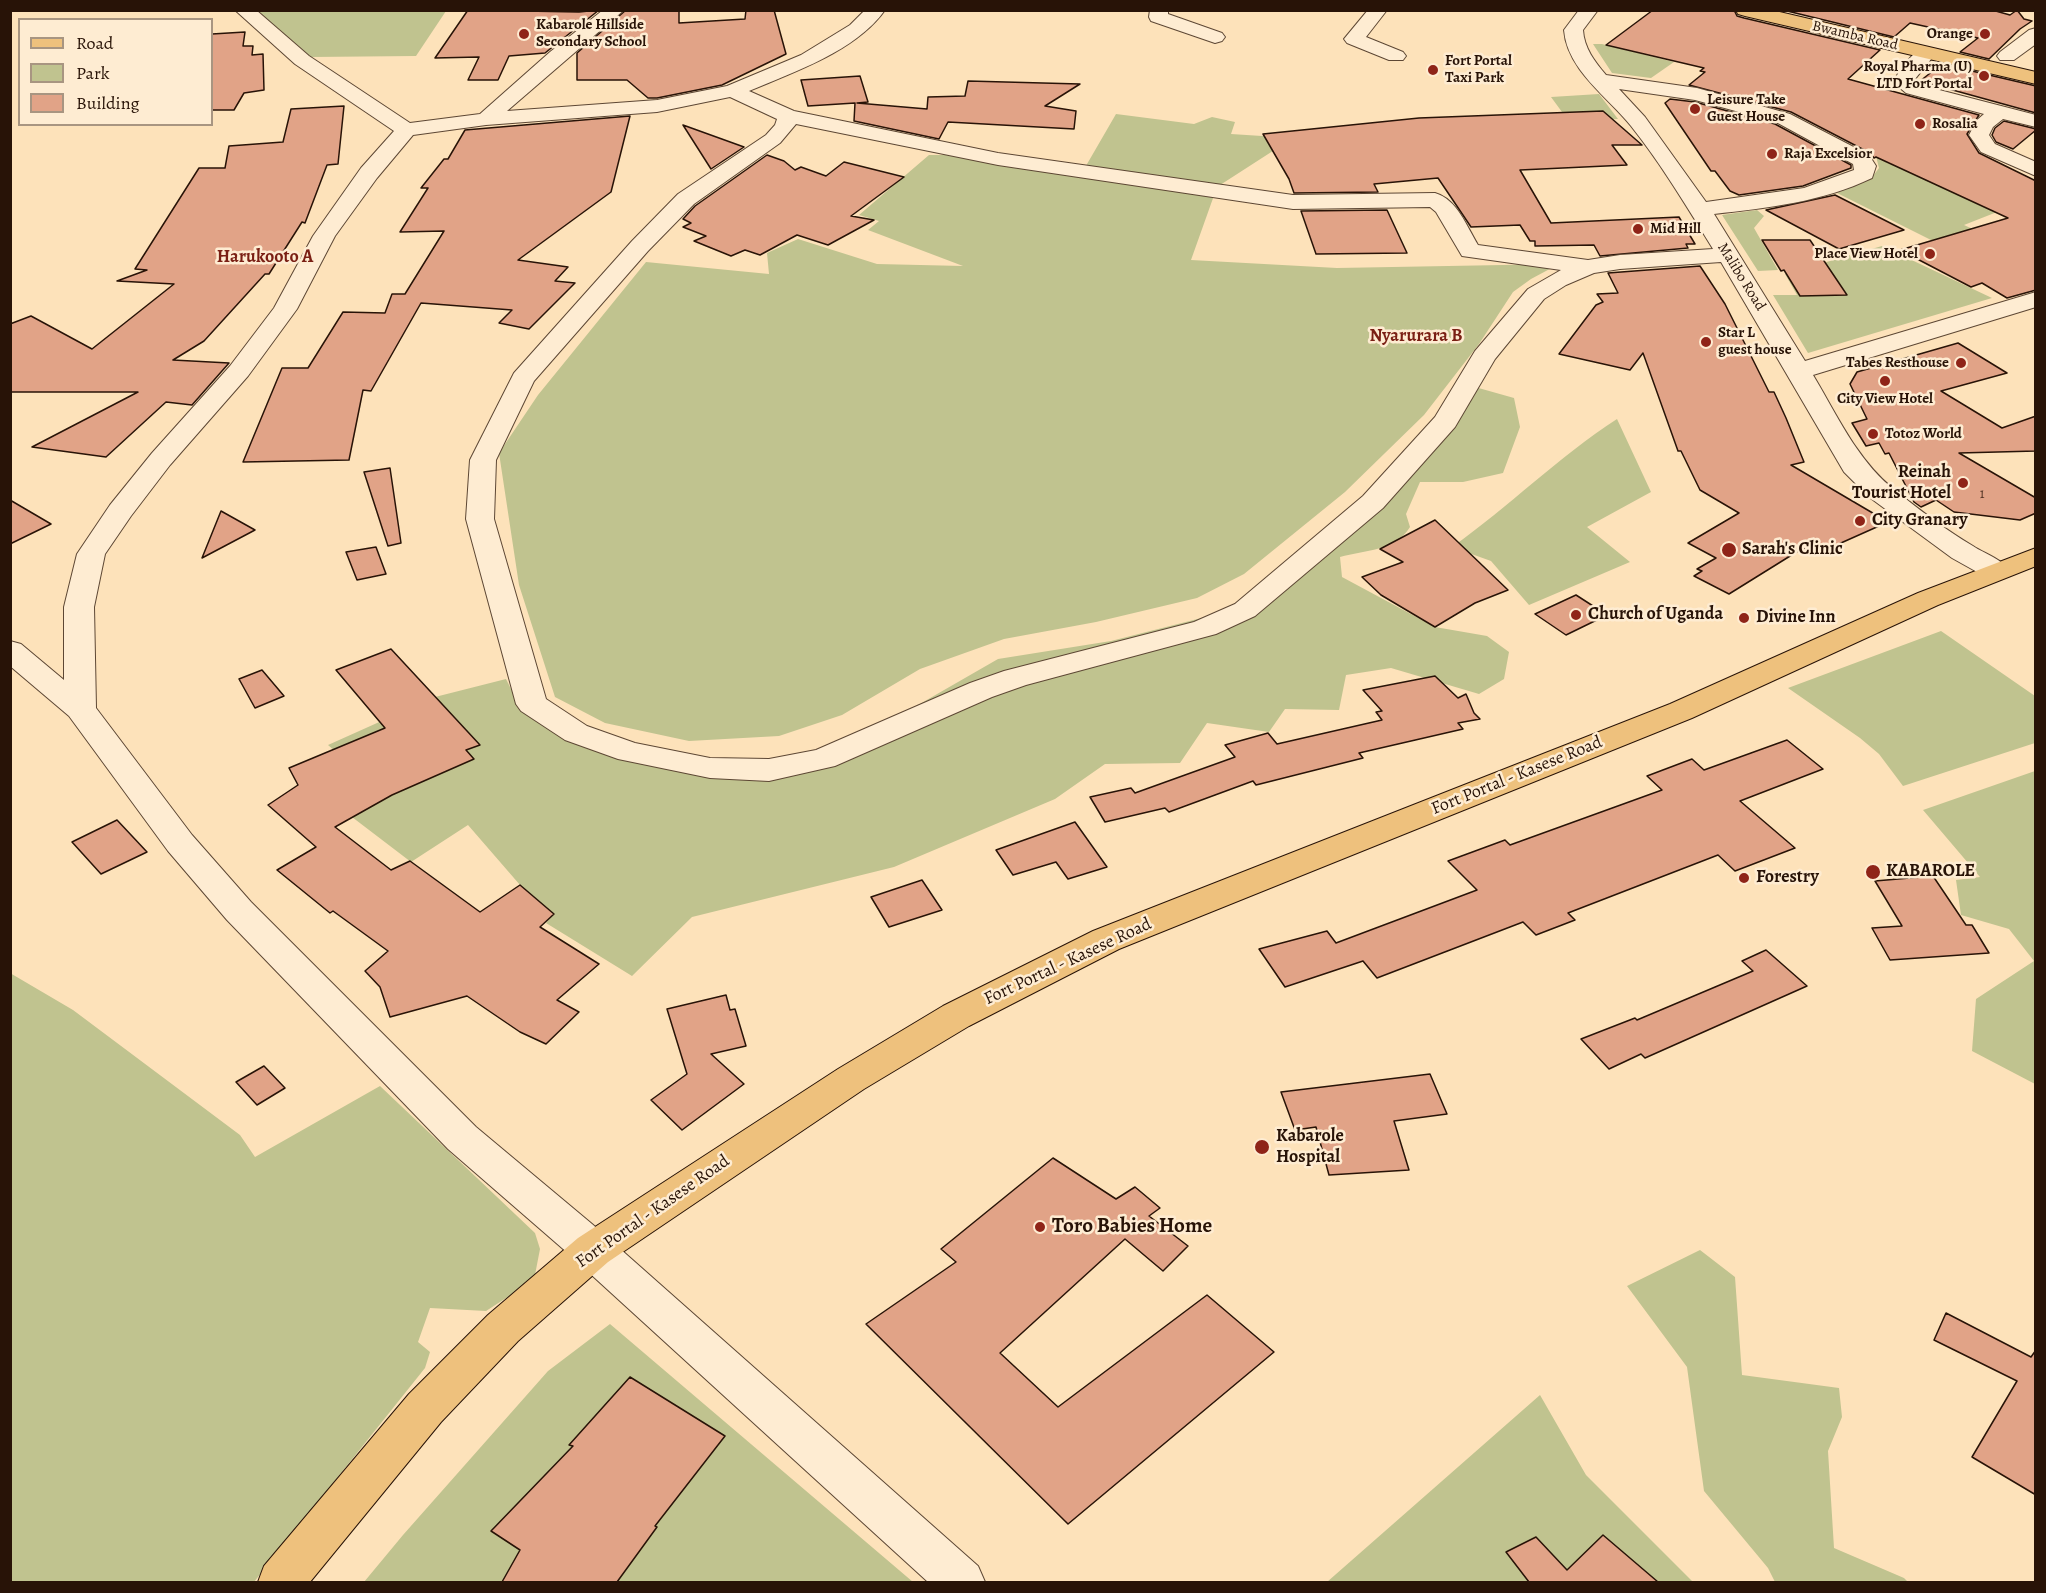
<!DOCTYPE html>
<html>
<head>
<meta charset="utf-8">
<style>
  body { margin:0 }
  #map { position:relative; width:2046px; height:1593px; overflow:hidden; background:#fde2ba; font-family:Alegreya,serif }
  canvas { display:block }
  .frame { position:absolute; inset:0; border:12px solid #281307; pointer-events:none }
  .legend { position:absolute; left:18px; top:18px; width:195px; height:108px; box-sizing:border-box; background:#feecd2; border:2px solid #a89581; margin:0; padding:8px 10px; list-style:none; font-size:18px; color:#281307 }
  .legend li { display:flex; align-items:center; gap:12px; height:30px }
  .legend b { width:30px; border:2px solid #a89581 }
</style>
</head>
<body>
<div id="map">
<canvas width="2046" height="1593"></canvas>
<div class="frame"></div>
<ul class="legend">
<li><b style="height:8px;background:#eec17d"></b>Road</li>
<li><b style="height:16px;background:#c0c38f"></b>Park</li>
<li><b style="height:16px;background:#e1a387"></b>Building</li>
</ul>
</div>
<script>
const context = document.querySelector('canvas').getContext('2d');
context.lineJoin = 'round';
function paint(path, color) { context.fillStyle = color; context.fill(path, 'evenodd'); }
function strokePath(path, color, width, dash) { context.strokeStyle = color; context.lineWidth = width; context.lineCap = dash ? 'butt' : 'round'; context.setLineDash(dash || []); context.stroke(path); }
function label(font, color, halo, rows, align = 'center') {
  context.font = font + ' Alegreya,serif'; context.lineWidth = 5; context.setLineDash([]); context.textBaseline = 'middle'; context.strokeStyle = halo; context.fillStyle = color; for (const [text, x, y, turn = 0] of rows) {
    context.save(); context.translate(x, y); context.rotate((+turn || 0) * Math.PI / 180); context.textAlign = isNaN(turn) ? turn : align; if (halo) context.strokeText(text, 0, 0); context.fillText(text, 0, 0); context.restore();
  }
}
paint(new Path2D(`
  M 259,11 L 446,11 L 416,56 L 311,57 L 264,19 Z
  M 1593,44 L 1602,44 L 1674,62 L 1651,78 L 1612,73 Z
  M 1599,94 L 1618,119 L 1582,120 L 1576,112 L 1562,112 L 1551,97 Z
  M 1116,114 L 1194,124 L 1212,117 L 1235,122 L 1231,134 L 1293,138 L 1217,187 L 1191,260 L 1337,268 L 1559,264 L 1531,279 L 1513,292 L 1479,344 L 1424,415 L 1345,492 L 1244,574 L 1197,598 L 1096,622 L 1004,639 L 920,669 L 842,715 L 779,736 L 689,741 L 605,723 L 555,697 L 519,585 L 499,453 L 538,395 L 646,262 L 769,274 L 767,253 L 798,239 L 877,264 L 963,266 L 868,230 L 879,221 L 859,215 L 929,155 L 966,155 L 1083,171 Z
  M 1956,135 L 1997,212 L 1964,225 L 2035,258 L 2009,279 L 1837,193 L 1873,176 L 1879,168 L 1876,156 Z
  M 1757,210 L 1764,216 L 1754,228 L 1778,270 L 1758,271 L 1722,215 Z
  M 1882,246 L 1992,298 L 1808,353 L 1773,295 L 1797,295 L 1785,274 Z
  M 1475,387 L 1514,398 L 1520,427 L 1503,473 L 1463,482 L 1420,482 L 1406,514 L 1410,527 C 1395,551 1365,550 1340,557 L 1342,577 L 1435,627 L 1487,636 L 1509,652 L 1504,679 L 1479,694 L 1391,668 L 1346,675 L 1339,710 L 1285,709 L 1269,732 L 1207,723 L 1180,763 L 1105,764 L 1055,799 L 894,867 L 692,917 L 632,976 L 546,923 L 553,914 L 520,885 L 468,825 L 411,862 L 352,817 L 387,797 L 328,745 L 435,697 L 506,679 L 522,711 L 582,742 L 743,771 L 845,747 L 998,659 L 1111,641 L 1229,611 L 1361,503 Z
  M 1617,419 L 1651,492 L 1587,527 L 1630,562 L 1529,605 L 1491,561 L 1452,547 C 1509,507 1558,457 1617,419 Z
  M 1941,631 L 2035,696 L 2035,743 L 1903,786 L 1879,754 L 1860,738 L 1788,688 Z
  M 2035,771 L 2036,771 L 2035,1084 L 1972,1051 L 1976,999 L 2034,961 L 2009,929 L 1961,915 L 1956,880 L 1980,877 L 1923,810 Z
  M 10,973 L 73,1010 L 240,1135 L 255,1157 L 380,1086 L 535,1233 L 540,1249 L 534,1280 L 486,1311 L 430,1308 L 418,1342 L 430,1352 L 425,1368 L 254,1582 L 11,1582 Z
  M 1700,1250 L 1735,1277 L 1742,1375 L 1839,1388 L 1842,1417 L 1828,1451 L 1834,1548 L 1904,1578 L 1908,1582 L 1775,1582 L 1768,1568 L 1704,1491 L 1687,1367 L 1627,1286 Z
  M 610,1324 L 913,1582 L 364,1582 L 403,1535 L 548,1371 Z
  M 1540,1395 L 1586,1475 L 1693,1582 L 1327,1582 Z`), '#c0c38f');
const building = new Path2D(`
  M 468,10 L 579,12 L 599,10 L 545,53 L 509,56 L 498,80 L 468,80 L 479,57 L 435,58 Z
  M 626,10 L 679,10 L 679,23 L 745,19 L 746,10 L 774,10 L 786,54 L 722,85 L 657,98 L 648,98 L 627,80 L 577,80 L 577,53 Z
  M 1653,10 L 1734,10 L 1737,16 L 1744,18 L 1880,50 L 1848,79 L 1979,115 L 1967,134 L 1979,153 L 2036,181 L 2036,290 L 2007,298 L 1982,283 L 1971,287 L 1900,250 L 2008,218 L 1876,157 L 1874,158 L 1870,153 L 1791,112 L 1689,85 L 1705,72 L 1700,71 L 1704,68 L 1606,45 Z
  M 1783,10 L 1992,10 L 2010,15 L 2017,10 L 2024,19 L 2032,21 L 2020,29 L 1989,59 L 1960,52 L 1978,38 L 1910,23 L 1894,37 Z
  M 245,32 L 243,46 L 253,46 L 252,55 L 263,54 L 264,90 L 244,93 L 234,110 L 212,110 L 212,34 Z
  M 1942,64 L 2036,86 L 2036,113 L 1920,81 Z
  M 860,76 L 868,102 L 857,103 L 927,109 L 928,97 L 965,96 L 968,81 L 1080,84 L 1045,106 L 1076,111 L 1074,129 L 948,122 L 939,139 L 854,121 L 855,103 L 808,106 L 801,80 Z
  M 1670,99 L 1695,102 L 1775,124 L 1851,165 L 1851,168 L 1803,186 L 1739,195 L 1730,191 L 1715,171 L 1711,171 L 1665,103 Z
  M 344,106 L 338,164 L 327,165 L 305,223 L 302,222 L 269,274 L 265,274 L 204,341 L 173,360 L 229,363 L 192,405 L 166,402 L 106,457 L 32,447 L 138,392 L 10,392 L 10,324 L 31,316 L 92,349 L 174,284 L 117,281 L 147,270 L 135,269 L 199,168 L 225,168 L 229,146 L 283,142 L 291,109 Z
  M 1603,111 L 1642,145 L 1612,145 L 1627,165 L 1520,170 L 1551,223 L 1679,217 L 1695,244 L 1686,244 L 1688,248 L 1600,256 L 1594,245 L 1535,246 L 1535,241 L 1530,241 L 1520,225 L 1471,227 L 1438,178 L 1374,184 L 1378,192 L 1294,193 L 1289,179 L 1263,134 L 1419,118 Z
  M 630,116 L 611,192 L 518,260 L 568,267 L 555,281 L 575,283 L 529,329 L 499,323 L 512,310 L 421,303 L 371,391 L 363,390 L 349,460 L 243,462 L 282,368 L 308,368 L 343,312 L 385,313 L 392,294 L 405,294 L 444,231 L 400,232 L 428,188 L 421,188 L 444,159 L 448,159 L 465,130 Z
  M 2004,121 L 2036,129 L 2036,130 L 2013,149 L 1996,142 L 1992,135 L 1995,128 Z
  M 683,125 L 744,147 L 711,169 Z
  M 767,155 L 784,161 L 795,170 L 801,167 L 826,176 L 844,162 L 904,177 L 851,216 L 874,220 L 828,245 L 797,235 L 760,255 L 745,250 L 731,256 L 694,241 L 706,236 L 683,227 L 691,223 L 683,219 L 695,206 Z
  M 1835,195 L 1904,230 L 1839,249 L 1766,210 Z
  M 1387,210 L 1407,253 L 1316,254 L 1301,211 Z
  M 1762,240 L 1810,240 L 1847,295 L 1800,296 L 1784,270 L 1781,271 Z
  M 1700,266 L 1725,304 L 1769,392 L 1774,392 L 1786,418 L 1804,462 L 1791,465 L 1888,522 L 1814,555 L 1803,548 L 1729,594 L 1694,576 L 1702,571 L 1697,569 L 1716,558 L 1688,543 L 1739,513 L 1700,490 L 1681,451 L 1678,451 L 1643,353 L 1630,370 L 1559,354 L 1596,305 L 1603,302 L 1597,294 L 1618,293 L 1608,273 Z
  M 1958,343 L 2007,373 L 1941,391 L 2002,428 L 2036,416 L 2036,451 L 1959,453 L 2036,498 L 2036,513 L 2020,520 L 1954,512 L 1936,500 L 1921,507 L 1914,502 L 1889,453 L 1885,454 L 1879,443 L 1866,446 L 1852,423 L 1867,419 L 1850,384 L 1857,372 Z
  M 390,468 L 401,543 L 388,546 L 364,472 Z
  M 10,500 L 51,524 L 10,544 Z
  M 221,511 L 255,530 L 202,558 Z
  M 1435,520 L 1508,590 L 1475,603 L 1435,627 L 1381,595 L 1362,577 L 1403,562 L 1380,549 Z
  M 376,547 L 386,574 L 357,580 L 346,552 Z
  M 1576,595 L 1607,615 L 1566,635 L 1535,614 Z
  M 391,649 L 480,745 L 466,750 L 474,759 L 392,795 L 335,827 L 391,870 L 410,861 L 480,912 L 520,885 L 554,914 L 540,927 L 599,964 L 557,1000 L 579,1012 L 546,1044 L 520,1032 L 467,996 L 390,1017 L 380,987 L 365,971 L 388,951 L 333,911 L 330,913 L 277,870 L 316,847 L 268,805 L 298,785 L 289,768 L 385,728 L 336,670 Z
  M 262,670 L 284,696 L 255,708 L 239,679 Z
  M 1435,676 L 1458,698 L 1466,694 L 1474,713 L 1480,719 L 1458,723 L 1463,729 L 1359,753 L 1363,758 L 1256,785 L 1253,781 L 1169,812 L 1165,808 L 1105,822 L 1090,797 L 1131,788 L 1135,793 L 1235,757 L 1225,745 L 1268,733 L 1277,744 L 1382,720 L 1376,712 L 1382,711 L 1363,690 Z
  M 1787,740 L 1823,769 L 1740,801 L 1795,848 L 1735,871 L 1718,855 L 1568,913 L 1575,920 L 1536,935 L 1523,922 L 1377,978 L 1363,961 L 1285,987 L 1259,949 L 1327,931 L 1336,943 L 1477,890 L 1448,861 L 1505,840 L 1510,845 L 1662,790 L 1647,776 L 1692,759 L 1704,770 Z
  M 117,820 L 147,852 L 101,874 L 72,842 Z
  M 1075,822 L 1107,867 L 1068,879 L 1056,862 L 1013,875 L 996,850 Z
  M 1933,876 L 1966,925 L 1972,925 L 1989,953 L 1890,960 L 1872,928 L 1902,926 L 1875,881 Z
  M 922,880 L 942,910 L 889,927 L 871,897 Z
  M 1766,950 L 1807,986 L 1645,1058 L 1641,1054 L 1609,1069 L 1581,1039 L 1635,1018 L 1637,1020 L 1753,971 L 1742,961 Z
  M 726,995 L 730,1010 L 735,1009 L 746,1046 L 711,1054 L 744,1084 L 682,1130 L 651,1100 L 687,1074 L 667,1009 Z
  M 264,1066 L 285,1088 L 257,1105 L 236,1082 Z
  M 1430,1074 L 1447,1114 L 1394,1121 L 1409,1170 L 1329,1175 L 1316,1127 L 1295,1130 L 1281,1092 Z
  M 1053,1158 L 1116,1199 L 1135,1187 L 1160,1208 L 1149,1216 L 1188,1246 L 1163,1271 L 1125,1239 L 1000,1353 L 1058,1407 L 1207,1295 L 1274,1352 L 1068,1524 L 866,1324 L 956,1262 L 941,1249 Z
  M 1946,1313 L 2031,1357 L 2036,1350 L 2036,1495 L 1972,1457 L 2017,1381 L 1934,1340 Z
  M 630,1377 L 725,1436 L 655,1526 L 657,1527 L 617,1582 L 502,1582 L 520,1550 L 491,1531 L 573,1446 L 569,1445 Z
  M 1603,1535 L 1658,1582 L 1529,1582 L 1506,1552 L 1536,1537 L 1567,1570 Z`);
paint(building, '#e1a387');
strokePath(building, '#281307', 1.5);
const minor = new Path2D(`
  M 235,10 L 256,10 L 309,56 L 410,123 L 480,114 L 550,52 L 603,10 L 624,10 L 507,111 L 657,100 L 727,86 L 801,55 L 850,25 L 865,10 L 885,10 C 856,51 794,72 749,91 L 794,111 L 998,153 L 1293,195 L 1435,193 C 1457,199 1467,227 1478,245 L 1588,260 L 1620,255 L 1713,249 C 1687,207 1662,165 1631,126 C 1608,97 1567,70 1564,30 L 1579,10 L 1598,10 L 1583,30 C 1584,48 1595,62 1606,75 L 1697,88 L 1790,114 L 1869,155 L 1876,166 L 1872,178 C 1822,202 1768,208 1714,214 L 1805,361 L 2036,292 L 2036,307 L 1813,375 C 1836,413 1856,458 1891,487 C 1917,508 1944,529 1973,546 C 1985,554 2002,559 2010,571 L 2006,577 L 1996,580 L 1986,577 L 1952,558 L 1869,497 L 1844,472 L 1721,262 L 1620,269 L 1594,273 L 1566,285 L 1544,299 L 1495,359 L 1455,427 L 1383,508 L 1255,616 L 1216,634 L 1026,685 L 992,697 L 835,766 L 769,781 L 710,778 L 618,759 L 565,740 L 521,711 L 516,704 L 466,519 L 470,460 L 514,373 L 632,241 L 678,194 L 766,135 L 775,125 L 777,119 L 730,97 L 657,112 L 486,125 L 413,135 L 377,178 L 335,236 L 297,309 L 248,376 L 170,465 L 131,516 L 105,554 L 94,607 L 96,708 L 192,835 L 251,902 L 476,1127 L 592,1224 L 978,1566 L 985,1582 L 928,1582 L 562,1248 L 448,1149 L 227,920 L 168,851 L 69,716 L 10,666 L 10,641 L 21,644 L 64,680 L 64,607 L 77,554 L 110,505 L 152,453 L 230,366 L 274,308 L 313,236 L 361,168 L 394,131 L 295,64 ZM 1619,89 L 1695,100 L 1776,122 L 1853,164 L 1854,170 L 1804,188 L 1706,202 L 1645,117 ZM 796,124 L 998,165 L 1293,209 L 1430,207 L 1436,212 L 1462,256 L 1561,270 L 1528,289 L 1475,351 L 1435,417 L 1363,496 L 1235,604 L 1194,622 L 1004,671 L 970,683 L 816,750 L 769,759 L 710,758 L 635,743 L 587,726 L 546,699 L 494,519 L 496,460 L 534,381 L 648,251 L 694,204 L 780,143 Z
  M 1150,10 L 1168,10 L 1168,14 L 1222,33 L 1225,37 L 1222,41 L 1215,43 L 1151,21 L 1149,17 Z
  M 1368,10 L 1387,10 L 1366,37 L 1403,52 L 1406,56 L 1403,60 L 1389,60 L 1347,43 L 1344,39 Z
  M 2036,28 L 2036,44 L 2014,60 L 2000,60 L 1997,56 L 2000,52 L 2029,30 Z
  M 1926,47 L 1933,49 L 1936,53 L 1915,79 L 1920,85 L 2036,115 L 2036,127 L 2003,119 L 1993,127 L 1989,135 L 1995,144 L 2036,162 L 2036,176 L 1981,152 L 1969,135 L 1977,120 L 1984,114 L 1906,93 L 1894,83 C 1897,71 1914,50 1926,47 Z`);
const major = new Path2D(`
  M 1736,10 L 1771,10 L 2036,72 L 2036,84 L 1745,16 L 1738,14 Z`);
const highway = new Path2D(`
  M 2036,548 L 2036,566 L 1938,605 L 1692,718 L 1119,949 L 969,1026 L 864,1089 L 608,1262 L 518,1341 L 441,1422 L 310,1582 L 258,1582 L 264,1566 L 409,1394 L 488,1315 L 578,1238 L 838,1069 L 943,1006 L 1093,931 L 1670,704 L 1918,593 Z`);
strokePath(minor, '#5d4734', 2);
strokePath(major, '#281307', 2);
strokePath(highway, '#281307', 2);
paint(minor, '#feecd2');
paint(major, '#eec17d');
paint(highway, '#eec17d');
for (const [x, y, r, color] of [
  [524,34,6,"#8f2418"],
  [1985,34,6,"#8f2418"],
  [1433,70,6,"#8f2418"],
  [1984,76,6,"#8f2418"],
  [1695,109,6,"#8f2418"],
  [1920,124,6,"#8f2418"],
  [1772,154,6,"#8f2418"],
  [1638,229,6,"#8f2418"],
  [1930,254,6,"#8f2418"],
  [1706,342,6,"#8f2418"],
  [1961,363,6,"#8f2418"],
  [1885,381,6,"#8f2418"],
  [1873,434,6,"#8f2418"],
  [1963,483,6,"#8f2418"],
  [1860,521,6,"#8f2418"],
  [1729,550,8,"#8f2418"],
  [1576,615,6,"#8f2418"],
  [1744,618,6,"#8f2418"],
  [1873,872,8,"#8f2418"],
  [1744,878,6,"#8f2418"],
  [1262,1147,8,"#8f2418"],
  [1040,1227,6,"#8f2418"]
]) { const dot = new Path2D(); dot.arc(x, y, r, 0, 2 * Math.PI); context.fillStyle = color; context.fill(dot); strokePath(dot, '#feecd2', 2); }
label('bold 15px', '#281307', '#feecd2', [
  ["Kabarole Hillside",536,25],
  ["Secondary School",536,42],
  ["Orange",1973,34,"right"],
  ["Fort Portal",1445,61],
  ["Taxi Park",1445,78],
  ["Royal Pharma (U)",1972,67,"right"],
  ["LTD Fort Portal",1972,84,"right"],
  ["Leisure Take",1707,100],
  ["Guest House",1707,117],
  ["Rosalia",1932,124],
  ["Raja Excelsior",1784,154],
  ["Mid Hill",1650,229],
  ["Place View Hotel",1918,254,"right"],
  ["Star L",1718,333],
  ["guest house",1718,350],
  ["Tabes Resthouse",1949,363,"right"],
  ["City View Hotel",1885,399,"center"],
  ["Totoz World",1885,434]
], 'left');
label('15px', '#281307', '#feecd2', [
  ["Bwamba Road",1855,36,13],
  ["Malibo Road",1741,277,58]
]);
label('15px', '#563727', null, [
  ["1",1982,494]
]);
label('bold 18px', '#7a1f14', '#feecd2', [
  ["Harukooto A",265,258],
  ["Nyarurara B",1416,337]
]);
label('bold 18px', '#281307', '#feecd2', [
  ["Reinah",1951,473,"right"],
  ["Tourist Hotel",1951,494,"right"],
  ["City Granary",1872,521],
  ["Sarah's Clinic",1742,550],
  ["Church of Uganda",1588,615],
  ["Divine Inn",1756,618],
  ["KABAROLE",1886,872],
  ["Forestry",1756,878],
  ["Kabarole",1276,1137],
  ["Hospital",1276,1158]
], 'left');
label('18px', '#281307', '#feecd2', [
  ["Fort Portal - Kasese Road",1517,776,-22],
  ["Fort Portal - Kasese Road",1068,962,-25],
  ["Fort Portal - Kasese Road",653,1212,-35]
]);
label('bold 21px', '#281307', '#feecd2', [
  ["Toro Babies Home",1052,1227]
], 'left');
</script>
</body>
</html>
